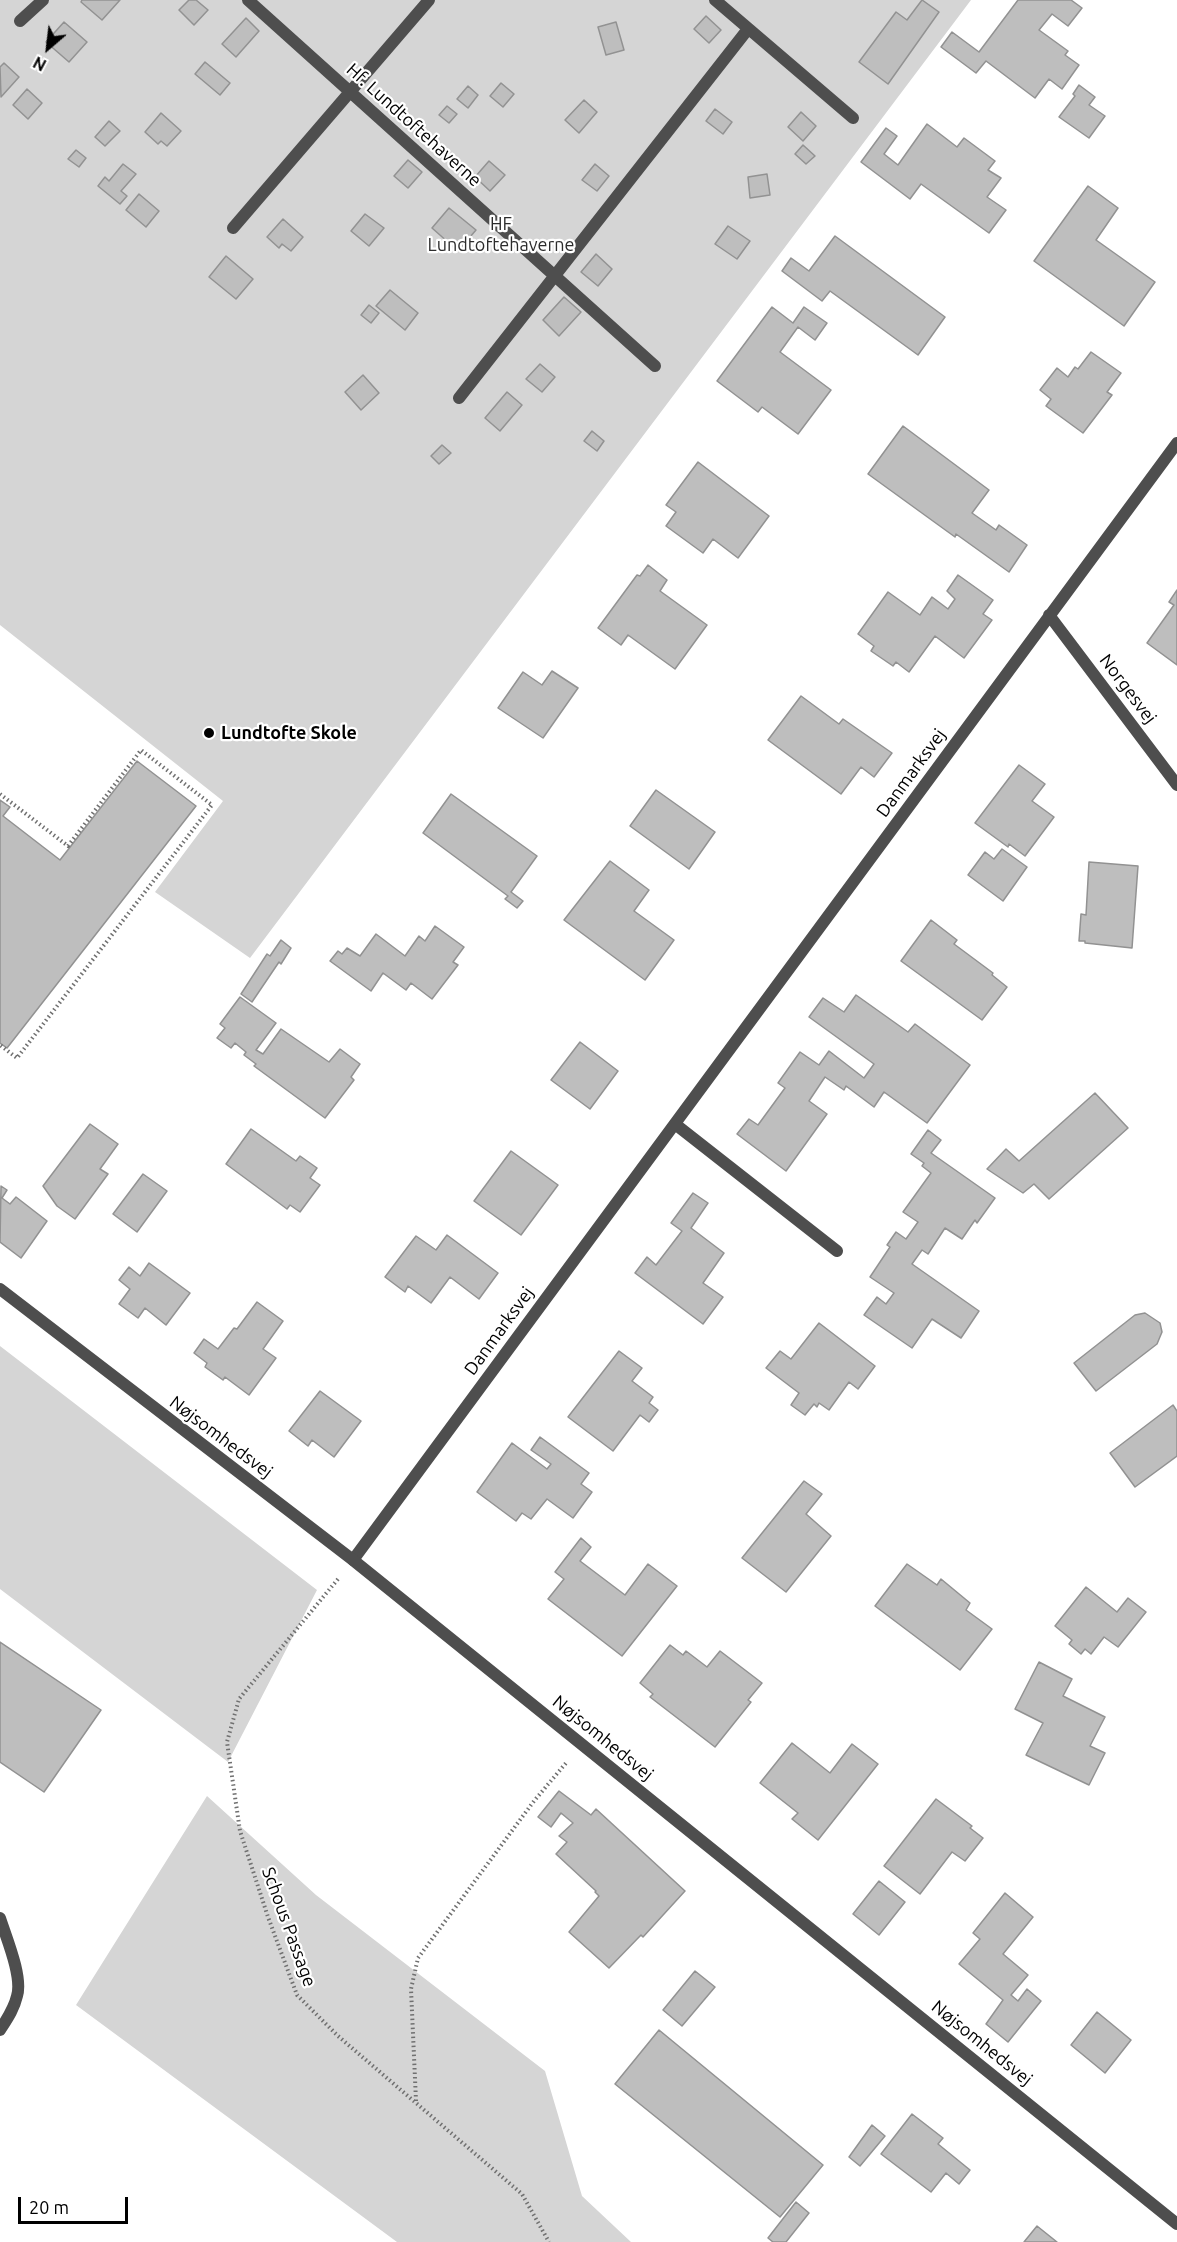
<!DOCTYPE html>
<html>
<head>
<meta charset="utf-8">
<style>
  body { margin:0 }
  #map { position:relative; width:1177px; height:2242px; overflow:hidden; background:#fff; font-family:Ubuntu,sans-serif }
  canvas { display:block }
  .north { position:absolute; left:18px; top:18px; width:60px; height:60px; -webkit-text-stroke:4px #fff; paint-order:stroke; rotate:208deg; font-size:16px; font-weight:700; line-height:24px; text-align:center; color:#000 }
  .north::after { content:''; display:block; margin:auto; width:21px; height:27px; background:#000; clip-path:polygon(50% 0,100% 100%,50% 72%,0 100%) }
  .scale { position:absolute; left:18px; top:2197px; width:110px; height:27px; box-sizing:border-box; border:3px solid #000; border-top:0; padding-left:8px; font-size:18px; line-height:21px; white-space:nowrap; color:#000; -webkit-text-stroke:4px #fff; paint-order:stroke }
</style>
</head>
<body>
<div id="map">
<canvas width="1177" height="2242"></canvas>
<div class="north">N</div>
<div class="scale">20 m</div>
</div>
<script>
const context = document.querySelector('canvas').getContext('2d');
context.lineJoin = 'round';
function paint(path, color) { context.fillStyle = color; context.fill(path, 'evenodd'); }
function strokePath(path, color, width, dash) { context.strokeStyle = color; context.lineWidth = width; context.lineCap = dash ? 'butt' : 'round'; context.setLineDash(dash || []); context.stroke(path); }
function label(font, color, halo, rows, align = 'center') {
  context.font = font + ' Ubuntu,sans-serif'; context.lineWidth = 4.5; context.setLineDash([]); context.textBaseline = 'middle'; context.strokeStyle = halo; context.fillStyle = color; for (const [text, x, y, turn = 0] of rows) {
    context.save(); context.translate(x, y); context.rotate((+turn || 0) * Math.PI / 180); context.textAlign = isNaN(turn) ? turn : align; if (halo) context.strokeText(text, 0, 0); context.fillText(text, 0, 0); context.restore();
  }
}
paint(new Path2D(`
  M 0,0 L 971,0 L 250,958 L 155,892 L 223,801 L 0,625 Z
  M 0,1346 L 317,1590 L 228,1762 L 0,1589 Z
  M 207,1796 L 316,1895 L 545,2071 L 582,2196 L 631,2242 L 397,2242 L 76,2005 Z`), '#d5d5d5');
const building = new Path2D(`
  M 82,0 L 120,0 L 102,20 L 81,2 Z
  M 189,0 L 196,0 L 208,10 L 194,25 L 179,10 Z
  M 922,0 L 939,12 L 888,84 L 859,62 L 896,12 L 907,20 Z
  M 1018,0 L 1071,0 L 1082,8 L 1068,26 L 1052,14 L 1039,30 L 1068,51 L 1065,55 L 1079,65 L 1062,89 L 1049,79 L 1035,98 L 986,61 L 976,73 L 941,47 L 952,32 L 979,52 Z
  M 706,16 L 721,30 L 709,43 L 694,29 Z
  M 246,18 L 259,31 L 236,57 L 222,44 Z
  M 64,22 L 87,42 L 69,62 L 46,42 Z
  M 616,22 L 624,50 L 606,55 L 598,27 Z
  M 205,62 L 230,83 L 220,95 L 195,74 Z
  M 4,63 L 19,77 L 1,97 L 0,67 Z
  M 501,83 L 514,94 L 503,107 L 490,96 Z
  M 1079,85 L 1095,97 L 1089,105 L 1105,116 L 1089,138 L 1059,117 L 1075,96 L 1073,94 Z
  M 468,86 L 478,95 L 468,108 L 457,99 Z
  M 27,89 L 42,103 L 28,119 L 13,105 Z
  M 584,100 L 597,112 L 579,133 L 565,120 Z
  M 447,106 L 457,114 L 449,123 L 439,115 Z
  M 715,109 L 732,122 L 723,134 L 706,121 Z
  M 801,112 L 816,126 L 803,141 L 788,127 Z
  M 161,113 L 181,131 L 167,146 L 161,141 L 158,144 L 145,132 Z
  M 109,121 L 120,131 L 105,146 L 95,137 Z
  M 927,124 L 957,147 L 964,138 L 995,161 L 988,170 L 1001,178 L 987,197 L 1006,210 L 989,233 L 921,184 L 910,199 L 861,162 L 886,128 L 897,136 L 884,154 L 898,165 Z
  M 803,145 L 815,156 L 806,164 L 795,154 Z
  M 76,150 L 86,158 L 79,167 L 68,159 Z
  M 408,160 L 422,172 L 408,188 L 394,176 Z
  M 489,161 L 505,175 L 490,191 L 475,177 Z
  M 123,164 L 136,174 L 121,191 L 127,196 L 120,204 L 98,186 L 105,177 L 109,181 Z
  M 595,164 L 609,176 L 597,191 L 582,180 Z
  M 767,174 L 770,195 L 750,198 L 748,177 Z
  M 1088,186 L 1118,208 L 1096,240 L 1155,282 L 1124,326 L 1034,261 Z
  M 139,194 L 159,211 L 146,227 L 126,210 Z
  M 449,208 L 476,230 L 458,251 L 432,228 Z
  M 365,214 L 384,228 L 369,246 L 351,231 Z
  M 283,219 L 303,237 L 291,251 L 282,244 L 279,248 L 267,237 Z
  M 728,226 L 750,241 L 737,259 L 715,244 Z
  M 835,236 L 945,317 L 918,355 L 830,291 L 822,301 L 782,271 L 791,258 L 809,271 Z
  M 596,254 L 612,269 L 598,286 L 581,272 Z
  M 226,256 L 253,279 L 236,299 L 209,277 Z
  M 390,290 L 418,313 L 405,330 L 376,306 Z
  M 564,297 L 581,312 L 559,336 L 543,320 Z
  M 369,305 L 379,313 L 371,323 L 361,315 Z
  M 772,307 L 793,323 L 804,307 L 827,323 L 815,340 L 798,327 L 780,352 L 831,390 L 798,434 L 762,407 L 758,412 L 717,381 Z
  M 1091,352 L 1121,373 L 1107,392 L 1112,395 L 1083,433 L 1046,406 L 1051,399 L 1040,390 L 1057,368 L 1068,377 L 1075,367 L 1078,369 Z
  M 540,364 L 555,377 L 542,392 L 526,379 Z
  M 363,375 L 379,393 L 361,410 L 345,392 Z
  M 507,392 L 522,405 L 500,431 L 485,418 Z
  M 903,426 L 989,490 L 972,513 L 996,530 L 999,525 L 1027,545 L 1009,572 L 956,534 L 955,537 L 868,474 Z
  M 592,431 L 604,441 L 597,451 L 584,441 Z
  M 442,445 L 451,453 L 439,464 L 431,456 Z
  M 698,462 L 769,516 L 738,558 L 713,539 L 703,553 L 666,526 L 676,512 L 666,505 Z
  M 648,565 L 667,580 L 660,591 L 707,625 L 675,669 L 628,635 L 621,645 L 598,628 L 637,575 L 640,576 Z
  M 958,575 L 993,600 L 983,614 L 992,620 L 964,658 L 935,636 L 909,672 L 896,662 L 893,666 L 871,651 L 874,646 L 858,634 L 888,592 L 920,615 L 932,597 L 948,609 L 955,599 L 947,591 Z
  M 1177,590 L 1177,665 L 1147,643 L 1174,605 L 1169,602 Z
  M 552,671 L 578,688 L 543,738 L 498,708 L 523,672 L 542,685 Z
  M 801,696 L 839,724 L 843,719 L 892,753 L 874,777 L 861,767 L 841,794 L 768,740 Z
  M 137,761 L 196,806 L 7,1048 L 0,1043 L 0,800 L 10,807 L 3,816 L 60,860 Z
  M 1019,765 L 1045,784 L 1032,801 L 1054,817 L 1025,856 L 1009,844 L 1008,847 L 975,823 Z
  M 656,790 L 715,832 L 689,869 L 630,826 Z
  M 451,794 L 537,856 L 511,892 L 523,901 L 517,908 L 505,899 L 508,896 L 423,833 Z
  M 1002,849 L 1027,867 L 1003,901 L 968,875 L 985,852 L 994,859 Z
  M 610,861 L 649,890 L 634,911 L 674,940 L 645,980 L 564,920 Z
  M 1089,862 L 1138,866 L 1132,948 L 1085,943 L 1085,941 L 1079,941 L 1081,914 L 1086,915 Z
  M 931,920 L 957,940 L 954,944 L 993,973 L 992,975 L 1007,987 L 982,1020 L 901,961 Z
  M 435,926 L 464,947 L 453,962 L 458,965 L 432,999 L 411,983 L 406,990 L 383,973 L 371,991 L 330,961 L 338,951 L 342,954 L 347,948 L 360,956 L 376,934 L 405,956 L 419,936 L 425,941 Z
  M 281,940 L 291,948 L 281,964 L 279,962 L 252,1002 L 241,994 L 267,954 L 270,956 Z
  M 856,995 L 908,1032 L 915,1024 L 970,1065 L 927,1123 L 884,1092 L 874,1107 L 846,1086 L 844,1090 L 825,1077 L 809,1101 L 827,1114 L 786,1171 L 737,1134 L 749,1119 L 758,1125 L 785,1088 L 778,1083 L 800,1052 L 819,1065 L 829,1051 L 864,1078 L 874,1064 L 809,1017 L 823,998 L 844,1012 Z
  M 240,997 L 276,1023 L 256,1050 L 263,1054 L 281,1029 L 329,1062 L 340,1049 L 360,1064 L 351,1077 L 354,1080 L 325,1118 L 254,1066 L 256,1064 L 244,1055 L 246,1052 L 235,1043 L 231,1048 L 217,1038 L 225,1028 L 220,1024 Z
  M 580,1042 L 618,1071 L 590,1109 L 551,1080 Z
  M 1095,1093 L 1128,1128 L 1049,1199 L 1034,1184 L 1023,1193 L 987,1169 L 1006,1149 L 1019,1161 Z
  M 90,1124 L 118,1144 L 100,1169 L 108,1174 L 75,1219 L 57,1206 L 43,1186 Z
  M 251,1129 L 296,1161 L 300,1156 L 317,1168 L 310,1178 L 320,1185 L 300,1212 L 290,1205 L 287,1209 L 226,1164 Z
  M 928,1130 L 941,1140 L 931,1153 L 995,1198 L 977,1223 L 975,1220 L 962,1239 L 945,1228 L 928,1254 L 922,1250 L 912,1264 L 979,1311 L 961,1338 L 932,1319 L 912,1348 L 864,1315 L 877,1297 L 886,1304 L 894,1293 L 870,1277 L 890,1247 L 887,1245 L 896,1232 L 906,1239 L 918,1222 L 903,1212 L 931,1173 L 922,1166 L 924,1163 L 911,1154 Z
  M 511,1151 L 558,1185 L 521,1235 L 474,1201 Z
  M 143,1174 L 167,1191 L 137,1232 L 113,1214 Z
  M 1,1186 L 7,1190 L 2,1198 L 10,1204 L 16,1197 L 47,1221 L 21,1258 L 0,1242 Z
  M 693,1193 L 708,1203 L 691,1228 L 724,1253 L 703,1283 L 723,1297 L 703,1324 L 635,1273 L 647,1257 L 656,1265 L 682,1231 L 671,1223 Z
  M 447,1235 L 498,1273 L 479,1299 L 450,1277 L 431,1303 L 408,1286 L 405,1292 L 385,1277 L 416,1236 L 436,1250 Z
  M 149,1263 L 190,1293 L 166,1325 L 145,1308 L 138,1318 L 119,1304 L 130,1289 L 119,1280 L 129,1267 L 140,1276 Z
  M 257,1302 L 283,1321 L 263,1349 L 276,1358 L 249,1395 L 225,1377 L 223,1380 L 205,1367 L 207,1363 L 194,1353 L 204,1339 L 218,1349 L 234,1328 L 237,1329 Z
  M 1145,1313 L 1160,1323 L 1162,1332 L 1157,1344 L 1096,1391 L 1074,1363 L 1135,1315 Z
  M 819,1323 L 875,1366 L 858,1389 L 849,1382 L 829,1410 L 819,1403 L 817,1407 L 814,1404 L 805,1415 L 791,1405 L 799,1393 L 766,1368 L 780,1351 L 791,1359 Z
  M 619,1351 L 642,1368 L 632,1381 L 653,1397 L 649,1403 L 658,1410 L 649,1422 L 640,1415 L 613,1451 L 568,1417 Z
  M 320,1391 L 361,1421 L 334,1457 L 312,1440 L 308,1446 L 289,1431 Z
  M 1173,1405 L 1177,1411 L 1177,1456 L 1135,1487 L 1110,1453 Z
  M 540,1437 L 589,1473 L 581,1484 L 592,1492 L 573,1518 L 547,1499 L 531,1519 L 522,1513 L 516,1521 L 477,1492 L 512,1443 L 547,1469 L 551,1464 L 531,1450 Z
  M 804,1481 L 822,1494 L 806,1514 L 831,1536 L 786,1592 L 742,1558 Z
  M 581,1538 L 591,1547 L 580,1561 L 625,1595 L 648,1564 L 677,1586 L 622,1656 L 548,1599 L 564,1579 L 555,1572 Z
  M 907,1564 L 937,1585 L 941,1579 L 970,1603 L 966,1610 L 992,1629 L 960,1670 L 875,1606 Z
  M 1086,1587 L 1117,1612 L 1128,1598 L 1146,1612 L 1118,1647 L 1104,1637 L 1091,1654 L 1085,1649 L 1081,1654 L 1069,1644 L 1072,1640 L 1055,1626 Z
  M 0,1642 L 101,1710 L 44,1792 L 0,1762 Z
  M 670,1645 L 683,1655 L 686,1651 L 707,1667 L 720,1651 L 762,1683 L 748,1700 L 751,1702 L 715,1747 L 650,1697 L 653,1694 L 640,1683 Z
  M 1039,1662 L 1072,1679 L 1063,1696 L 1105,1717 L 1090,1746 L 1105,1753 L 1089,1785 L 1026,1755 L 1043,1723 L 1015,1709 Z
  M 792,1743 L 830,1773 L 852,1744 L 878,1764 L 818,1840 L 792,1819 L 798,1813 L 760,1783 Z
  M 559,1791 L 591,1815 L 596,1809 L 685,1891 L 643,1937 L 641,1935 L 609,1968 L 569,1932 L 599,1896 L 595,1892 L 596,1891 L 556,1854 L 567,1842 L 559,1836 L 573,1823 L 561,1813 L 551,1827 L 538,1817 Z
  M 936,1799 L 972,1826 L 970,1828 L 983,1838 L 965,1861 L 952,1852 L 920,1894 L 884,1866 Z
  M 879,1881 L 905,1902 L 879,1935 L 853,1914 Z
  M 1005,1893 L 1033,1917 L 1003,1954 L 1028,1975 L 1011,1995 L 1018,2001 L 1027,1989 L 1041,2001 L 1008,2042 L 986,2024 L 1003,2000 L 959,1964 L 980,1939 L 973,1933 Z
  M 695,1971 L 715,1987 L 682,2026 L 663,2010 Z
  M 1097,2012 L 1131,2040 L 1105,2073 L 1071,2045 Z
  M 659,2030 L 823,2165 L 780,2217 L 615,2084 Z
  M 912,2114 L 943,2138 L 938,2144 L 970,2170 L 959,2184 L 946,2173 L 931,2192 L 881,2154 Z
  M 872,2125 L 885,2136 L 860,2166 L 849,2157 Z
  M 796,2202 L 809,2213 L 786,2242 L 773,2242 L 768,2238 Z
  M 1037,2226 L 1057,2242 L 1024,2242 Z`);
paint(building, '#bebebe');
strokePath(building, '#929292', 1.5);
strokePath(new Path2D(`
  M 0,794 L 68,846 L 141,750 L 212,805 L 17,1058 L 0,1045
  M 338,1579 L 239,1699 L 227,1742 L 240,1831 L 268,1917 L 297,1995 L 338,2036 L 522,2194 L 549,2242
  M 416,2101 L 411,1989 L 418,1958 L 534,1801 L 566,1763`), '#707070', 4, [1.5, 3]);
strokePath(new Path2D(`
  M 248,0 L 655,366
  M 715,0 L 853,118
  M 20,21 L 43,0
  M 233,228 L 429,0
  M 459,398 L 748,29
  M 0,1918 C 6,1937 23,1977 17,1996 C 14,2009 7,2019 0,2030`), '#4e4e4e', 12);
strokePath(new Path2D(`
  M 1049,615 L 1177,785
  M 675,1124 L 837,1251
  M 353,1560 L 1177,443`), '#4e4e4e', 12);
strokePath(new Path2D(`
  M 0,1289 L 353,1560 L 1177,2224`), '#4e4e4e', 12);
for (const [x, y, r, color] of [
  [209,733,6,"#000"]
]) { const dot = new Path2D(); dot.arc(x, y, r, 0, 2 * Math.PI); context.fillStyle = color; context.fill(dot); strokePath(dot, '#fff', 2); }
label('18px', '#000', '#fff', [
  ["Hf. Lundtoftehaverne",414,125,42],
  ["Norgesvej",1128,689,53],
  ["Danmarksvej",911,773,-54],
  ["Danmarksvej",499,1331,-54],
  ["Nøjsomhedsvej",221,1437,37],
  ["Nøjsomhedsvej",603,1738,39],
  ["Schous Passage",289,1927,70],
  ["Nøjsomhedsvej",982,2043,39]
]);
label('18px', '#2c2c2c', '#fff', [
  ["HF",501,224],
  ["Lundtoftehaverne",501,245]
]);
label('bold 18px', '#000', '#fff', [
  ["Lundtofte Skole",221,733]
], 'left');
</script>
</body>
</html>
